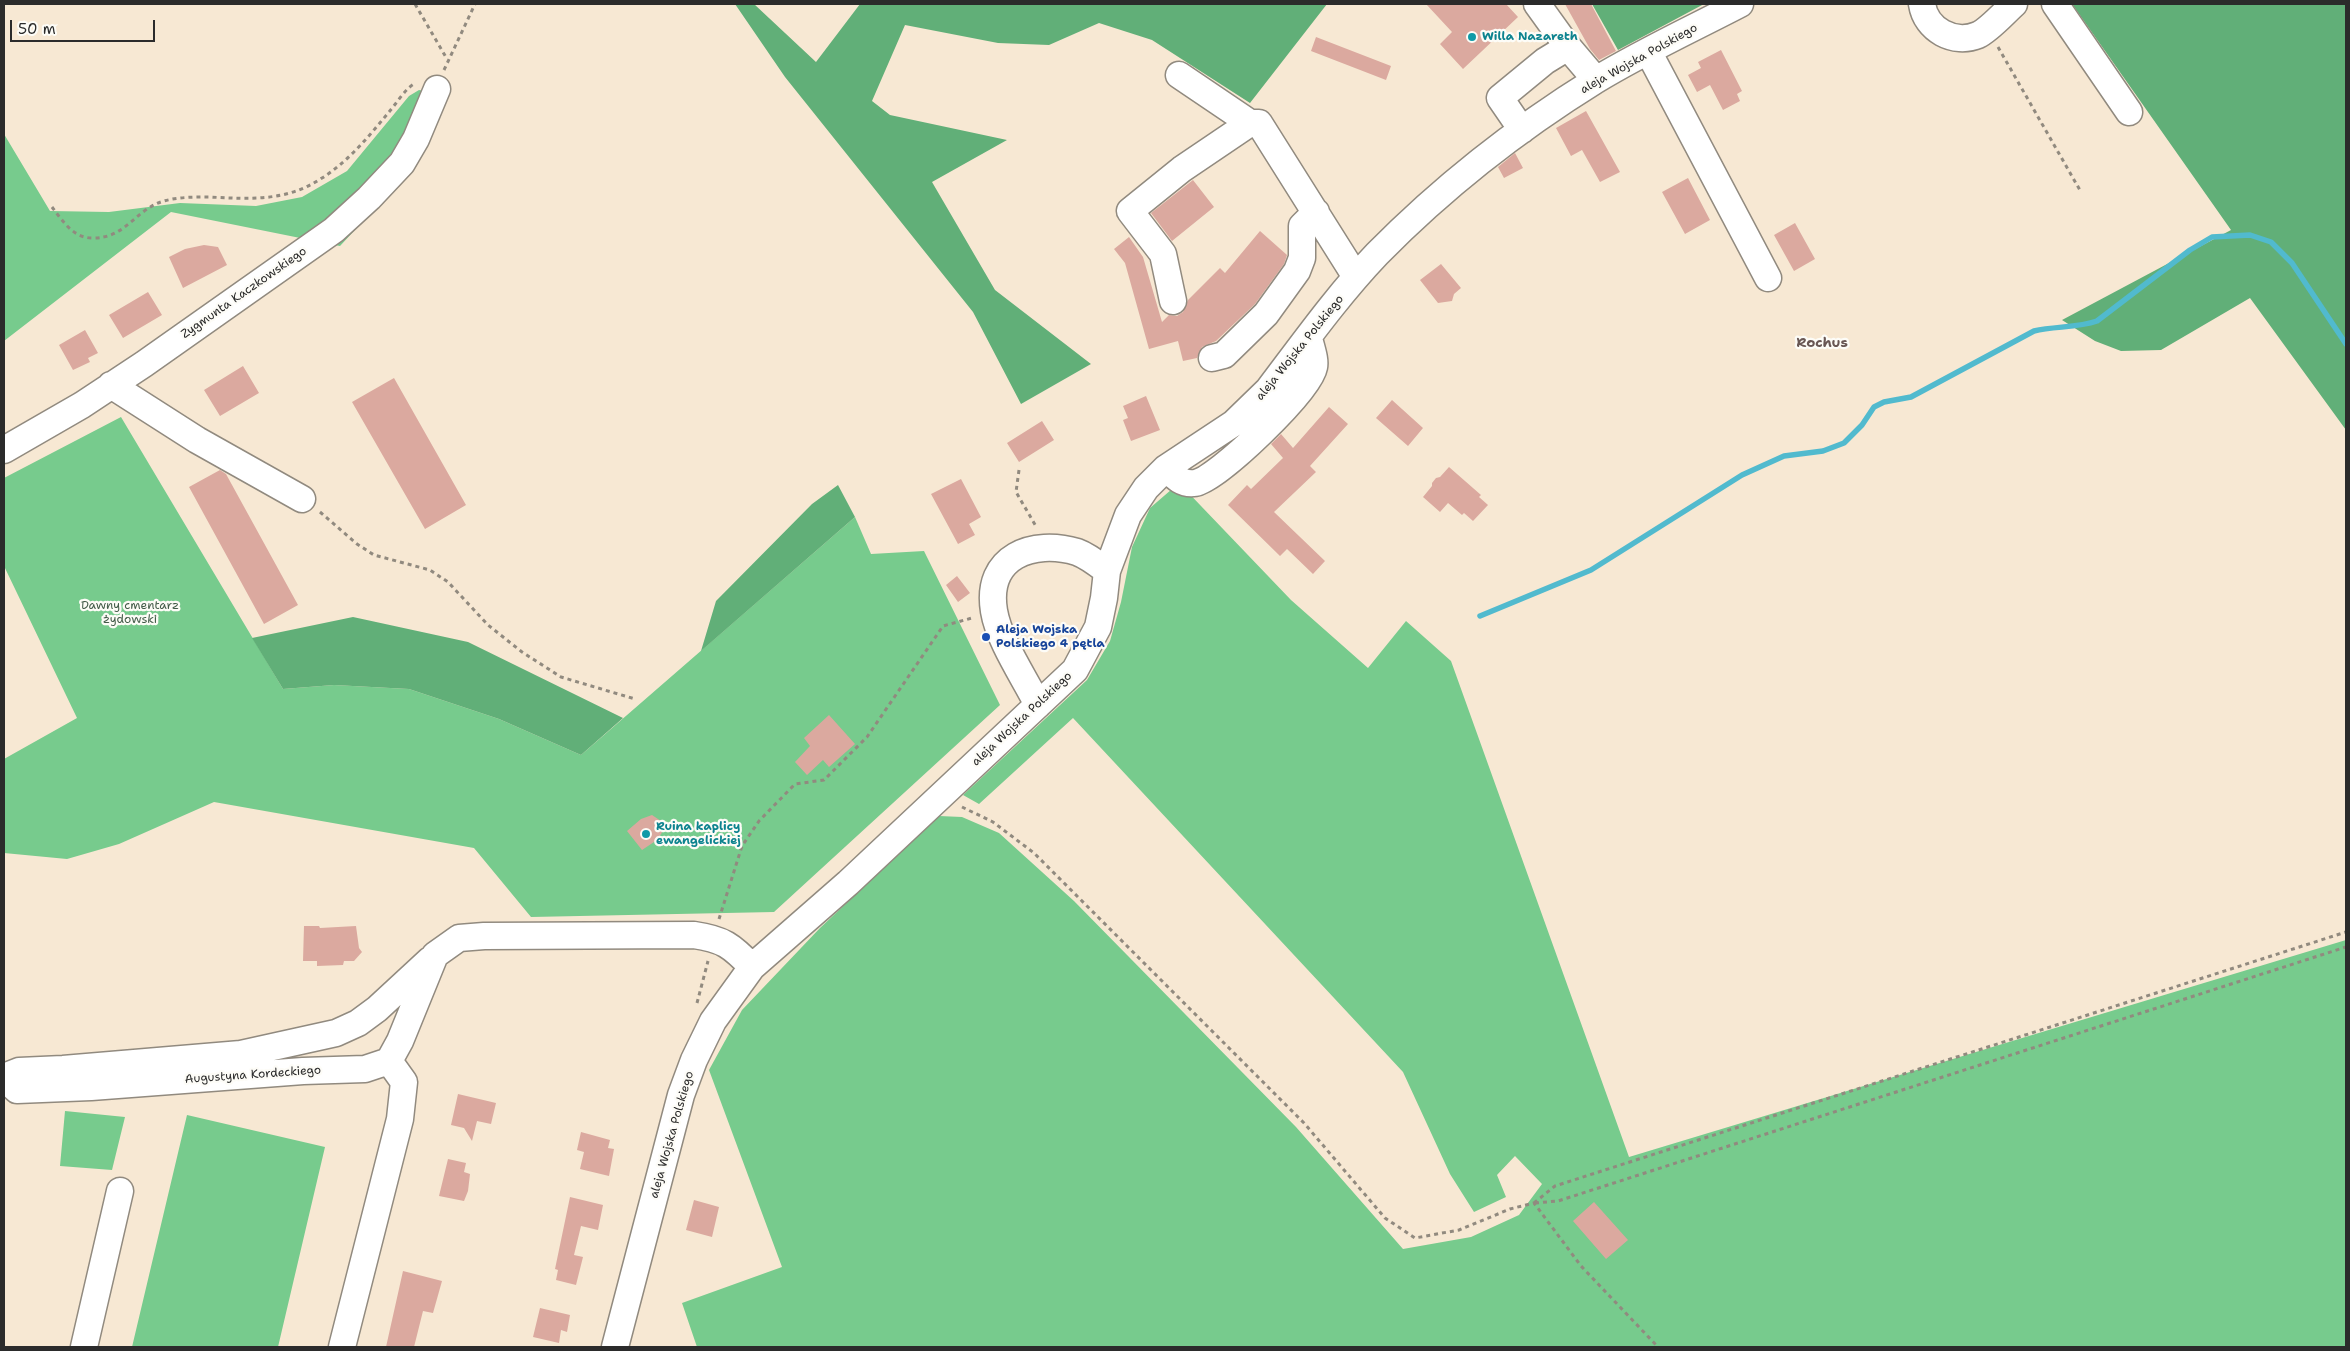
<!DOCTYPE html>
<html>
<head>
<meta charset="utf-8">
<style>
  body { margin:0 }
  #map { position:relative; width:2350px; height:1351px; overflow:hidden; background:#f7e8d3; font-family:"Shantell Sans",sans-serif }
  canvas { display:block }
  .frame { position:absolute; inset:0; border:5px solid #2b2b2b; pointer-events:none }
  .scale { position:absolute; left:10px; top:20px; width:145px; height:22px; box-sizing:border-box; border:2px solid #2b2b2b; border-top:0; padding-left:6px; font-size:15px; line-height:18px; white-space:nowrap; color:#2b2b2b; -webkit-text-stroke:4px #fdfcf7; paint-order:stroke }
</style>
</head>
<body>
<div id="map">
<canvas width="2350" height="1351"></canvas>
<div class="frame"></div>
<div class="scale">50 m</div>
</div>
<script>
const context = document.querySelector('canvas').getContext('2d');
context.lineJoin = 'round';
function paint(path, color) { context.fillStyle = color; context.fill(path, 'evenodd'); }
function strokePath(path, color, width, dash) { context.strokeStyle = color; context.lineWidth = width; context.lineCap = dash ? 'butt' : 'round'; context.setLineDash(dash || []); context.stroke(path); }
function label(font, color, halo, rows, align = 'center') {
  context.font = font + ' "Shantell Sans",sans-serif'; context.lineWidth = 4.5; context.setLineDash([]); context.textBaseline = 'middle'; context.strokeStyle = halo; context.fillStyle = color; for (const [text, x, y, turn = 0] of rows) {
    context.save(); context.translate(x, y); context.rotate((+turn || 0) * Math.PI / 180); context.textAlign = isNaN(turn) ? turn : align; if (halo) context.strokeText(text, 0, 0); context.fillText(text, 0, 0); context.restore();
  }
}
paint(new Path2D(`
  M 419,90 L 429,92 L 380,203 L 340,246 L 171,212 L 4,341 L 4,134 L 50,211 L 109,212 L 180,203 L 256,206 L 302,197 L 347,171 L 409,96 Z
  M 121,417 L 283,689 L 334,685 L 409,689 L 499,719 L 581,755 L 855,517 L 871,554 L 924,551 L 1000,705 L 774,912 L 531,917 L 474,848 L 214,802 L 119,844 L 67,859 L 4,853 L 4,759 L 77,718 L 4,566 L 4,478 Z
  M 1179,483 L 1291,600 L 1368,668 L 1406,621 L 1451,661 L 1629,1157 L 2346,940 L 2346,1347 L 697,1347 L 682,1303 L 782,1267 L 709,1070 L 742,1010 L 820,928 L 939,816 L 962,817 L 999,833 L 1074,901 L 1296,1127 L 1403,1249 L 1471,1237 L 1519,1215 L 1542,1184 L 1515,1156 L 1497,1175 L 1506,1197 L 1474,1212 L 1450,1174 L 1403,1072 L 1073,718 L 979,804 L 963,795 L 1087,680 L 1110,641 L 1121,602 L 1132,547 L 1150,508 Z
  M 65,1111 L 125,1117 L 112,1170 L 60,1166 Z
  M 187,1115 L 325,1147 L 278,1347 L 132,1347 Z`), '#77cb8d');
paint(new Path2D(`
  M 735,4 L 754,4 L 816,62 L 860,4 L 1327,4 L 1250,103 L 1152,40 L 1099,23 L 1049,45 L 998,43 L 905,25 L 872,101 L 890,115 L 1007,140 L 932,182 L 995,290 L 1091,364 L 1021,404 L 973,312 L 785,77 Z
  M 1592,4 L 1704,4 L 1618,50 Z
  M 2072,4 L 2346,4 L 2346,430 L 2250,298 L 2161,350 L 2121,351 L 2095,341 L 2062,320 L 2231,230 Z
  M 838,485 L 855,517 L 701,651 L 716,601 L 812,504 Z
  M 353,617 L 468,642 L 623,718 L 581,755 L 499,719 L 409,689 L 334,685 L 283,689 L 252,638 Z`), '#61af78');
strokePath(new Path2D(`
  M 1480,616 L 1591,570 L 1742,475 L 1784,456 L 1823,451 L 1844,443 L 1862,425 L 1874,407 L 1884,402 L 1911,397 L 2034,331 C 2055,326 2077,328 2097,321 L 2190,250 L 2212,237 L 2250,235 L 2271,242 L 2292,263 L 2346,344`), '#51bace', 5.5);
paint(new Path2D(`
  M 1426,4 L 1506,4 L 1518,17 L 1463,69 L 1440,44 L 1452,32 Z
  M 1565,4 L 1591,4 L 1616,51 L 1599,60 L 1590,49 Z
  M 1316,37 L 1391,66 L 1386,80 L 1311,51 Z
  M 1721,50 L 1742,91 L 1737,94 L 1740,101 L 1723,110 L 1710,85 L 1697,92 L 1688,75 L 1701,68 L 1698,62 Z
  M 1586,111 L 1620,172 L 1600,182 L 1582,150 L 1571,156 L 1556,128 Z
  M 1515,153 L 1523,168 L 1504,178 L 1498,167 Z
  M 1688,178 L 1710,220 L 1685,234 L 1662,192 Z
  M 1193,180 L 1214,207 L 1172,241 L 1151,213 Z
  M 1795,223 L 1815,259 L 1794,271 L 1774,235 Z
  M 1260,231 L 1287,255 L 1284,264 L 1255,304 L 1216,341 L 1202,347 L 1197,358 L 1183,361 L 1178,341 L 1149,349 L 1125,263 L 1114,249 L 1129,237 L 1143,257 L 1162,322 L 1169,315 L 1177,316 L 1183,312 L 1188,300 L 1220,268 L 1225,273 Z
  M 204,245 L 218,247 L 227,265 L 183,288 L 169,257 L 185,249 Z
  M 1441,264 L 1461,288 L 1454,294 L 1452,301 L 1438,303 L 1420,280 Z
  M 148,292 L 162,315 L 123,338 L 109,315 Z
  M 85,330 L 98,353 L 88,358 L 90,362 L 73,370 L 59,345 Z
  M 243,366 L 259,393 L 220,416 L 204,390 Z
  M 394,378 L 466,505 L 425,529 L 352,402 Z
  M 1146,396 L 1160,430 L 1131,441 L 1123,420 L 1128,418 L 1123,406 Z
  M 1392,400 L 1423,428 L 1408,446 L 1376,418 Z
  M 1329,407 L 1348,424 L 1310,466 L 1316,472 L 1274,512 L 1325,561 L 1313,574 L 1287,549 L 1280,556 L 1228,505 L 1247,485 L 1251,489 L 1283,458 L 1271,444 L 1281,434 L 1293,448 Z
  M 1042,421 L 1054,440 L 1019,462 L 1007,443 Z
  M 1449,467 L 1481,495 L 1479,497 L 1488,505 L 1473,521 L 1464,513 L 1462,515 L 1448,503 L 1440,512 L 1423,497 L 1432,486 L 1432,483 L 1436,478 L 1440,477 Z
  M 220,470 L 226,474 L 298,605 L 264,624 L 189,487 Z
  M 961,479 L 981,517 L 969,524 L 975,535 L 958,544 L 931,494 Z
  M 957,576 L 970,593 L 958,602 L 946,585 Z
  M 829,715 L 855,744 L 829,767 L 823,760 L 807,775 L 795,762 L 810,746 L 804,738 Z
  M 652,815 L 661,821 L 663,831 L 657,840 L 642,850 L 627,831 L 641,819 Z
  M 304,926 L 319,926 L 320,928 L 356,926 L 359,948 L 362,952 L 354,961 L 344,961 L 343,965 L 317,966 L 317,961 L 303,961 Z
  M 458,1094 L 496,1103 L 491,1124 L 477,1121 L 472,1141 L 464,1128 L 451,1125 Z
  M 581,1132 L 610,1140 L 608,1148 L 614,1149 L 609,1176 L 580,1169 L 584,1152 L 577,1150 Z
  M 448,1159 L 466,1163 L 464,1172 L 470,1174 L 468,1191 L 464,1201 L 439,1196 Z
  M 570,1197 L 603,1205 L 598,1230 L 581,1226 L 574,1255 L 583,1257 L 576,1285 L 556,1280 L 558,1270 L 555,1269 Z
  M 694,1200 L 719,1207 L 712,1237 L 686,1230 Z
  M 1594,1202 L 1628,1240 L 1606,1259 L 1573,1221 Z
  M 403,1271 L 442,1281 L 433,1313 L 423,1311 L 414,1347 L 386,1347 Z
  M 540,1308 L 570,1315 L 567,1332 L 561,1330 L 559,1343 L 533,1337 Z`), '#dba99f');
const minor = new Path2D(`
  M 1537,4 L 1568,47 L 1596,80
  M 1922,4 C 1926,30 1954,45 1978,35 C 1989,30 2005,12 2014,4
  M 2055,4 L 2129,112
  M 1648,51 L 1768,278
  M 1179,75 L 1250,123
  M 1522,130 L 1500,98 L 1545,61 L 1568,47
  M 1173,301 L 1163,254 L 1130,211 L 1182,169 L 1250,123 L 1259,123 L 1356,277
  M 1212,358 L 1224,355 L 1266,314 L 1297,271 L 1302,258 L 1302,226 L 1316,212
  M 111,385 L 197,440 L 302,499
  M 4,450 L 82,405 L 144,364 L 334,230 L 369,198 L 402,163 L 416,139 L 437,89
  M 1166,468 C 1174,476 1182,485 1195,483 C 1218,479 1310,390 1314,367 C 1316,359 1310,345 1309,337
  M 1038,705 C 1024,677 999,641 994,611 C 985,556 1033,539 1077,552 C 1088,556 1098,564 1107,571
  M 4,1077 L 19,1071 L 63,1069 L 241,1054 L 336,1033 L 358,1023 L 377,1009 L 430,960
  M 4,1078 L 17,1090 L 91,1087 L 303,1071 L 365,1069 L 389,1061 L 400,1041 L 435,955 L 459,938 L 484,936 L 694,935 C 723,939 732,946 752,967
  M 84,1347 L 120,1191
  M 342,1347 L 400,1119 L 404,1082 L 389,1061
  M 615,1347 L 681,1095 L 694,1060 L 713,1021 L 752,967 L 848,883 L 1075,670 L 1098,627 L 1104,598 L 1107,571 L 1128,515 L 1146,488 L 1166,468 L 1234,423 L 1268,390 C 1303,344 1337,296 1377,254 C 1442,188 1517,129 1596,80 C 1642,52 1692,29 1740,4`);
strokePath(minor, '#918a7f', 29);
strokePath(new Path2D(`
  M 415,4 L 447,59
  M 1998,47 L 2081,192
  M 444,70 L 475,4
  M 52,207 C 62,220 73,238 92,238 C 126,239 135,209 164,201 C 178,197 194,197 209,197 C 250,199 286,202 322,178 C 349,161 369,136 389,112 C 396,104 405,89 414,84
  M 1019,470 L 1016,492 L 1037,528
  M 320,512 L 357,544 L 374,555 L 430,570 L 448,582 L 488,625 L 522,652 L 561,677 L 635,699
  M 962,807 L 993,822 L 1034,853 L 1304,1123 L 1385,1218 L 1415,1238 L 1459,1230 L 1510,1209 L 1534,1203 L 1581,1266 L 1658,1347
  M 719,919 L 742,846 L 759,821 L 795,784 L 824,780 L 867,737 L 943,626 L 972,618
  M 697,1003 L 708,961
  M 1534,1203 L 1555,1186 L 2346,932
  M 1535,1203 L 1558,1201 L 2346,947`), '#918a7f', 3, [4, 4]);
strokePath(minor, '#fff', 26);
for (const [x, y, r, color] of [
  [1472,37,5,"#0f9aa8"],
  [986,637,5,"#1a4fb4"],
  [646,834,5,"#0f9aa8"]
]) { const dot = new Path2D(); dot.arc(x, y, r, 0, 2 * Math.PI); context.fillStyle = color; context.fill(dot); strokePath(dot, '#fdfcf7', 2); }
label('bold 12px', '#0d838f', '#fdfcf7', [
  ["Willa Nazareth",1482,37],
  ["Ruina kaplicy",656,827],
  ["ewangelickiej",656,841]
], 'left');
label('12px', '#2b2b2b', '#fdfcf7', [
  ["aleja Wojska Polskiego",1639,59,-29],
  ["Zygmunta Kaczkowskiego",244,293,-35],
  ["aleja Wojska Polskiego",1300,348,-51],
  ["aleja Wojska Polskiego",1022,719,-43],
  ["Augustyna Kordeckiego",253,1075,-4],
  ["aleja Wojska Polskiego",672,1135,-74]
]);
label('12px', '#425b48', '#fdfcf7', [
  ["Dawny cmentarz",130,606],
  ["żydowski",130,620]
]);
label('bold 12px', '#164399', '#fdfcf7', [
  ["Aleja Wojska",996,630],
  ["Polskiego 4 pętla",996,644]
], 'left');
label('bold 14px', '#695754', '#fdfcf7', [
  ["Rochus",1822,343]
]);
</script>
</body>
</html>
